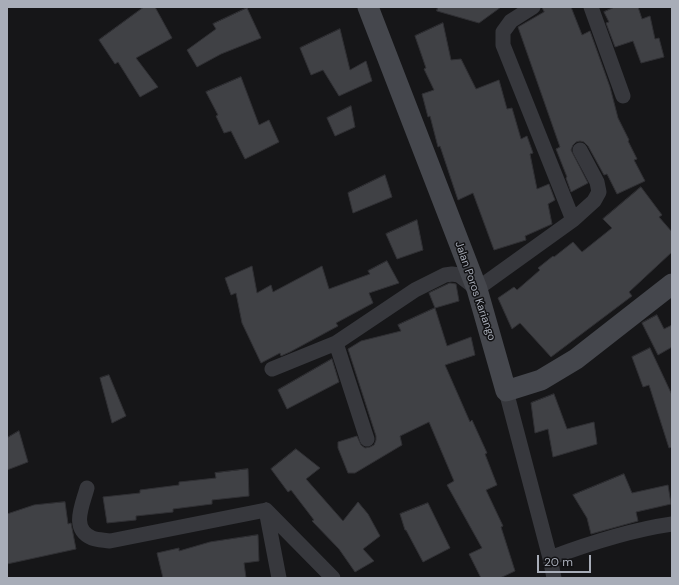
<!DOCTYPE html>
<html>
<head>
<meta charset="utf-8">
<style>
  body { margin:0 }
  #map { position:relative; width:679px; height:585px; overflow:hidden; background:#161618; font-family:"DM Sans",sans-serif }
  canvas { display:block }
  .frame { position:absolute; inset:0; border:8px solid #a8adb8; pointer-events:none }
  .scale { position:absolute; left:537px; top:555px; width:54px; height:18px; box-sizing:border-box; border:2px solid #a8adb8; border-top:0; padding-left:5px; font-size:12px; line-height:14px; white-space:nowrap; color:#a8adb8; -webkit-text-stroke:3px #111113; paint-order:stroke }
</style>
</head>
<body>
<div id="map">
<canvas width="679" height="585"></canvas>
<div class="frame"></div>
<div class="scale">20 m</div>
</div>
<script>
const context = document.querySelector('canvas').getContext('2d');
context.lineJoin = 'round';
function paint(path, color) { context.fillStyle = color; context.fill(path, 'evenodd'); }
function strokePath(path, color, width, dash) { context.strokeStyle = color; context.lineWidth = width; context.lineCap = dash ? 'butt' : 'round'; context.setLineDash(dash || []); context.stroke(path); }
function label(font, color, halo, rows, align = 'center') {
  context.font = font + ' "DM Sans",sans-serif'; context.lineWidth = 3; context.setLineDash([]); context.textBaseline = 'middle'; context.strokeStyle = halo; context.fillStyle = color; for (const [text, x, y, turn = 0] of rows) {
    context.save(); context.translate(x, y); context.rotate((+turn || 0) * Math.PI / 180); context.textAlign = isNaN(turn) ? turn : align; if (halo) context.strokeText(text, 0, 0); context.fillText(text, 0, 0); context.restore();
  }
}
const building = new Path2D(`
  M 144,7 L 155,7 L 172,38 L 136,58 L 158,87 L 140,97 L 118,62 L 115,64 L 99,40 Z
  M 438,7 L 501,7 L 479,23 L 437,11 Z
  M 542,7 L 571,7 L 582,35 L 590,31 L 610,87 L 618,118 L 629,140 L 628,141 L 637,159 L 634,160 L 645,181 L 617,194 L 607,174 L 604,175 L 588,146 L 584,142 L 580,141 L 576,142 L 573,145 L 571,150 L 588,183 L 571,192 L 566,178 L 567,177 L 556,149 L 560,147 L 518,27 L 544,12 Z
  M 615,7 L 638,7 L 642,19 L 650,16 L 655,39 L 659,38 L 664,57 L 641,63 L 633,41 L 615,47 L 606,23 L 609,22 L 604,12 Z
  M 247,8 L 261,38 L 221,54 L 197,67 L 187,50 L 216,29 L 213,24 Z
  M 443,23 L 451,60 L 461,59 L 476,89 L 499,80 L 507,109 L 512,108 L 521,139 L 527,136 L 533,153 L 530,154 L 537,189 L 549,184 L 555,200 L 548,204 L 552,224 L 525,236 L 526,240 L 494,250 L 473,193 L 458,200 L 440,146 L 438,147 L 430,116 L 428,117 L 422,94 L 434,90 L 424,69 L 426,68 L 415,36 Z
  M 340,29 L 350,70 L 366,61 L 372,81 L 339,96 L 323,70 L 311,75 L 300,48 Z
  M 241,77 L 259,125 L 269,120 L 279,142 L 245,159 L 231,131 L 224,133 L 216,116 L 218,115 L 206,92 Z
  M 351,106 L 355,127 L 335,136 L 327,118 Z
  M 385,175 L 392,197 L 353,213 L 348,193 Z
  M 641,187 L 662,215 L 659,217 L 672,232 L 672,252 L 629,292 L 632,296 L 551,357 L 520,323 L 512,329 L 498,298 L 514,287 L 517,290 L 540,270 L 538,268 L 553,256 L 554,257 L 573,242 L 582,252 L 612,228 L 603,219 Z
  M 417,220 L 423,250 L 397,259 L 386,234 Z
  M 387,261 L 399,283 L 369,293 L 373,303 L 336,323 L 338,326 L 290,352 L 281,356 L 280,353 L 261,363 L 242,323 L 236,293 L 231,295 L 225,278 L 252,266 L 257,293 L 271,285 L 273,292 L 322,266 L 329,289 L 370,274 L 368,271 Z
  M 450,283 L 456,284 L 459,301 L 435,308 L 429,293 Z
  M 435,308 L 447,346 L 471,337 L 475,355 L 445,365 L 470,422 L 472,420 L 487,453 L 485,454 L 497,485 L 486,490 L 503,526 L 501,527 L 515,571 L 500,578 L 481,578 L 469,554 L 482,548 L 447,485 L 454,481 L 429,422 L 400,436 L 402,445 L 355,473 L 348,473 L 338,448 L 338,442 L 357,436 L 361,445 L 365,448 L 370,447 L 374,445 L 376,440 L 376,436 L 348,349 L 361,341 L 401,331 L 398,325 Z
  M 657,315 L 664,329 L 672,325 L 672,347 L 658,355 L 642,323 Z
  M 650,348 L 672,395 L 672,447 L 669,448 L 649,385 L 643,387 L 632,357 Z
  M 332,359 L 339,382 L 287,409 L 278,390 Z
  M 109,375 L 126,416 L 112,423 L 100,378 Z
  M 554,394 L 567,429 L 594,422 L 597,444 L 553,457 L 548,429 L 535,433 L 531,403 Z
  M 19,431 L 28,462 L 7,470 L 7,438 Z
  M 296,449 L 320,468 L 306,479 L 343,521 L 358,502 L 368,514 L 380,536 L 363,549 L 374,561 L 355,572 L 339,549 L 312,521 L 314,520 L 291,490 L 288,492 L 271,469 Z
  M 248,469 L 249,496 L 212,500 L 212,504 L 173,509 L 173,512 L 136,516 L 136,520 L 107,523 L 103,497 L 140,493 L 140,490 L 179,485 L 179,482 L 216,478 L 215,473 Z
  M 624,474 L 632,493 L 668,485 L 671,504 L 636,512 L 638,521 L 591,534 L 587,518 L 573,495 Z
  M 65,502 L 68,524 L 71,523 L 76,549 L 7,564 L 7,514 L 34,505 Z
  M 428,503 L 450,548 L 423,562 L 406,530 L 405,530 L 400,514 Z
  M 258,535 L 259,561 L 244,563 L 246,578 L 163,578 L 157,553 L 179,548 L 179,551 L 210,542 Z`);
paint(building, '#404145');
strokePath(building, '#303034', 1);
strokePath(new Path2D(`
  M 533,7 L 511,21 L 503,32 L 503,45 L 573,220
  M 591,7 L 623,96
  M 336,343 L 367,439
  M 272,369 L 336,343 L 415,290 L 445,275 L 452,274 L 459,275 L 477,289 L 573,220 L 594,201 L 599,192 L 597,182 L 580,150
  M 506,391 L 550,558 L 554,578
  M 87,488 C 83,504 70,529 92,538 C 97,540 104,540 110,541 L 266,510
  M 266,510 L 333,578
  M 266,510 L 279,578
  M 550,558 C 590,543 630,530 672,524`), '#37383d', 15);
strokePath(new Path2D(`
  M 368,7 L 477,289 L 506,391 L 541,380 L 576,359 L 672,284`), '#45474d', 21);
label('11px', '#a8adb8', '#111113', [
  ["Jalan Poros Kariango",475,291,71]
]);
</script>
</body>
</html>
